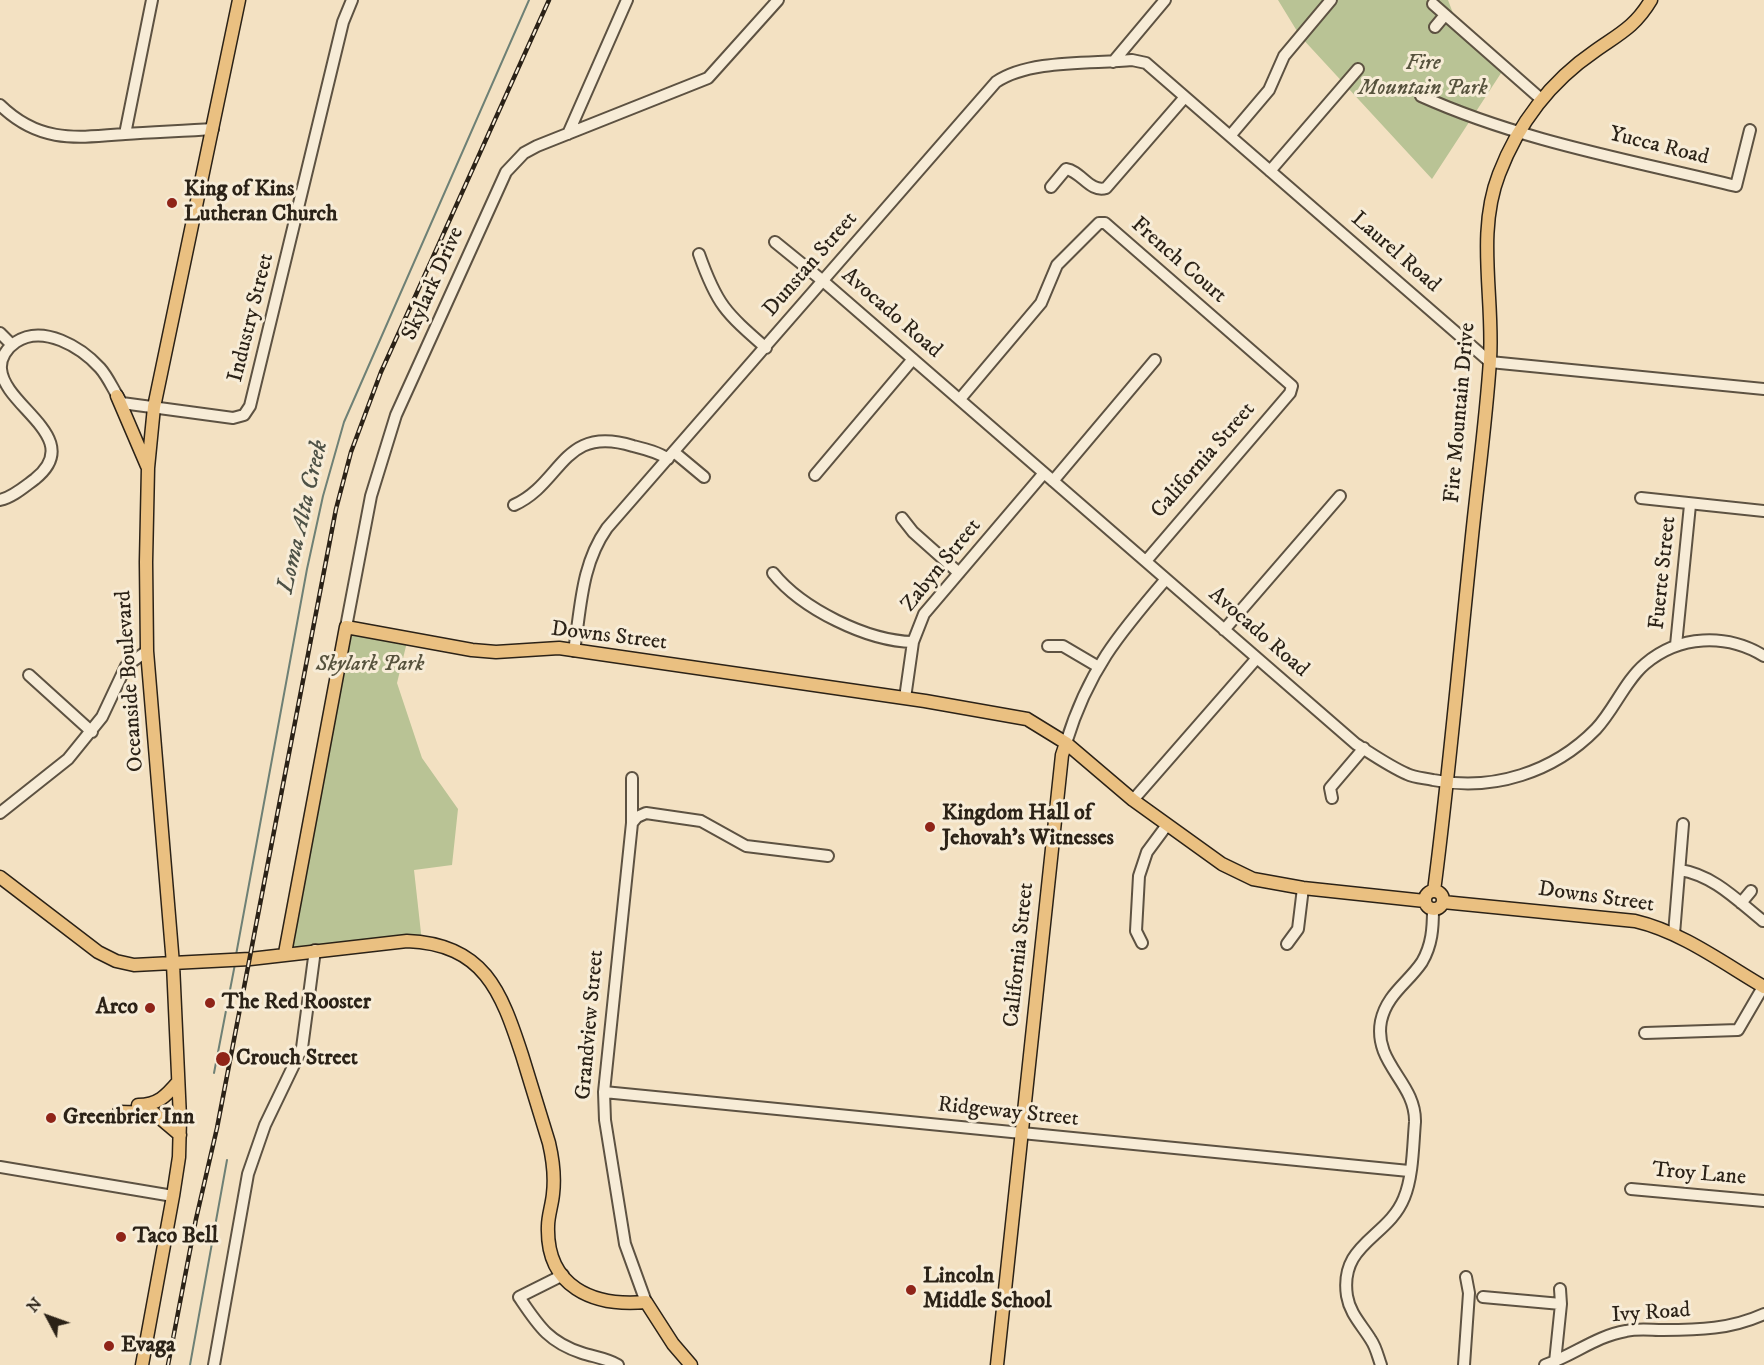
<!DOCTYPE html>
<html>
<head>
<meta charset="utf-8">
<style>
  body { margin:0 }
  #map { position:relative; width:1764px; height:1365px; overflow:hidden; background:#f3e1c2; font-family:"IM FELL DW Pica",serif }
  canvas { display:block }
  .north { position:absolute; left:18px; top:1287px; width:60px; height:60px; -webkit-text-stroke:4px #f7ecd7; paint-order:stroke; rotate:311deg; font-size:16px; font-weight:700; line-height:24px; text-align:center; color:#2b2217 }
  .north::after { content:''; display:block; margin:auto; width:21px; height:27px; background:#2b2217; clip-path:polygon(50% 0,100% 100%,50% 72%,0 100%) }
</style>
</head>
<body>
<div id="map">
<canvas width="1764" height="1365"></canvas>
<div class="north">N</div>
</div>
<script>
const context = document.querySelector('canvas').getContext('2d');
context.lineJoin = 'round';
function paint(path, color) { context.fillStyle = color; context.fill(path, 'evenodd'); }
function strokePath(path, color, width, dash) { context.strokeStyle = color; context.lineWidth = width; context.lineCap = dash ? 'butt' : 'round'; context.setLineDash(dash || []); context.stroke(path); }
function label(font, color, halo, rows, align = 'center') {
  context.font = font + ' "IM FELL DW Pica",serif'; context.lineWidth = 6; context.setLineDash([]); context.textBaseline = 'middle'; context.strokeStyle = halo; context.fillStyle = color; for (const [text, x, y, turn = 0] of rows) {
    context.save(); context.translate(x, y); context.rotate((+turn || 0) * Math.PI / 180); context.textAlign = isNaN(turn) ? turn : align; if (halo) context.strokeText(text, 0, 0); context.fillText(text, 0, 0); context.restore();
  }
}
paint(new Path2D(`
  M 1278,0 L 1448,0 L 1457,24 L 1505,67 L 1432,179 L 1300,36 Z
  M 346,627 L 408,638 L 397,683 L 422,758 L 458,809 L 452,865 L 414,870 L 422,942 L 285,953 Z`), '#b9c395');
strokePath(new Path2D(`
  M 236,955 L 307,569 L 323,496 L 344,422 L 529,0
  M 214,1073 L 235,964
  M 190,1365 L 227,1160`), '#6e8075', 2);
const minor = new Path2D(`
  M 1433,4 L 1541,99
  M 1435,27 L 1445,15
  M 1113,62 L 1165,0
  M 1421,96 C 1521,141 1630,160 1736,186 L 1750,130
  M 0,105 C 39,143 75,138 125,134 C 154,132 184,131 213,129
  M 125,134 L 152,0
  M 568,134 L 627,0
  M 1230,136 L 1269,90 L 1284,56 L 1331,0
  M 1270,171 L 1358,69
  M 1051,187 L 1066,169 C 1081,171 1090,193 1106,188 L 1185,97
  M 775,242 L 823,281 L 1356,744 C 1372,754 1389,766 1407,774 C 1415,778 1425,778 1433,780 C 1493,792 1554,772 1596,729 C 1614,710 1625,681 1645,664 C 1679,635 1726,633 1764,656
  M 699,254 C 717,305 725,312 766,348
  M 0,333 L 12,345
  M 960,399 L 1041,303 L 1057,265 L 1099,223 L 1105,223 L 1292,386 L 1290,393 L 1146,561
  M 674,452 L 704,477
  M 815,475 L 913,359
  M 1053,481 L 1155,360
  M 1641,498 L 1764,511
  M 0,500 C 13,497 24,487 35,479 C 86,438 4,407 1,369 C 0,358 7,348 16,342 C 43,324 81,347 100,368 C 109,378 114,392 122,403 L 233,418 L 244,415 L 250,406 L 343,22 L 352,0
  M 514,505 C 563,483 562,424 633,446 C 645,449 658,452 668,459
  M 902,518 L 913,532 L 959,573
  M 773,573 C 802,609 867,641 913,642
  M 346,627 L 371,496 L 396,415 L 506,172 L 524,153 L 537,146 L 708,78 L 778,0
  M 1224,630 L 1340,496
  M 1676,645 L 1690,505
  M 1048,646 L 1063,646 L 1097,666
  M 574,651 C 581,607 581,565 607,528 L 996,82 C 1030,59 1092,64 1132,60 L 1146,63 L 1490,362 L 1764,389
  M 29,675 L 92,732
  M 905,698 L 913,642 L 924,614 L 1044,473
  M 1066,743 C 1088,671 1118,635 1166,579
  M 632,778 L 632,823 L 604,1092 L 605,1120 L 625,1244 L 646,1302
  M 1332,798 L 1330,788 L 1364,748
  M 1133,800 L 1257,658
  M 0,813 L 68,759 L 102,717 L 126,666 L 147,651
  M 632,823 L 637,817 L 646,813 L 701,821 L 746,846 L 828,856
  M 1680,870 C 1713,875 1737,900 1763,921
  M 1741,903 L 1751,891
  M 1674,934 L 1683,824
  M 1142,943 L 1136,931 L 1139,876 L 1147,852 L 1167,825
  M 1287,944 L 1298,929 L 1303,888
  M 1645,1033 L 1738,1030 L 1763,987
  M 604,1092 L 1409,1171
  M 0,1167 L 173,1196
  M 1631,1189 L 1764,1201
  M 563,1275 L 519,1297 C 538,1325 548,1342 582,1353 C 594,1357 606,1358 618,1365
  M 1483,1297 L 1561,1304
  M 1555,1362 L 1561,1304 L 1560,1289
  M 214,1365 L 248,1174 L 265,1125 L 302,1048 L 315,950
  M 1381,1365 C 1378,1357 1376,1347 1371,1340 C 1362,1325 1350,1314 1347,1296 C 1339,1243 1388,1238 1404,1198 C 1413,1177 1413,1145 1415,1122 C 1416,1082 1373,1064 1381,1021 C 1387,994 1408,983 1422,962 C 1432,945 1433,928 1433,909
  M 1464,1365 L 1469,1293 L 1466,1277
  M 1545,1365 C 1574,1355 1596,1336 1626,1331 C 1638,1328 1651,1330 1663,1330 C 1699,1330 1731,1329 1764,1314`);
const major = new Path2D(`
  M 117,396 L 147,466
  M 0,877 L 98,952 L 116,961 L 134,965 L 250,959 L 407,941 C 484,944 501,991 522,1055 C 531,1084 540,1114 549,1143 C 553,1160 555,1177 553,1194 C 552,1205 548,1216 548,1226 C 546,1287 593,1307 646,1302 L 673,1344 L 691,1365
  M1425 900a9 9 0 1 1 18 0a9 9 0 1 1-18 0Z
  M 1434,891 C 1449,776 1459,661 1471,546 C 1477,485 1486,422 1490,360 C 1494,298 1476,233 1499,174 C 1518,124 1551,81 1595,51 C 1619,34 1635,27 1651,0
  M 1443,902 L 1635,921 C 1682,932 1723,963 1764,987
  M 285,953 L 346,627 L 472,650 L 496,652 L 559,648 L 925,701 L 1027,719 L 1066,743 L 1133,800 L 1222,864 L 1253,879 L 1303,888 L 1425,901
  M 138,1105 C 158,1105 166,1096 178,1082
  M 119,1112 L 154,1113 L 180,1135
  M 142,1365 L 173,1196 L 179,1157 L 180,1118 L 173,964 L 147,651 L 146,562 L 148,468 L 154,407 L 239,0
  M 997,1365 L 1062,755 L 1066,743`);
strokePath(minor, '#5d5242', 14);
strokePath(major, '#2b2217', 15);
strokePath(minor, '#f7ecd7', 10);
strokePath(major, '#eac081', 12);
const rail = new Path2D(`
  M 168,1365 L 196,1219 L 217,1128 L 336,509 L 351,452 L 381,372 L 549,0`);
strokePath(rail, '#2b2217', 4.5);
strokePath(rail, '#f7ecd7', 2, [7]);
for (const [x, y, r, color] of [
  [172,203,6,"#8f2418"],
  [930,827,6,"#8f2418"],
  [210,1003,6,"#8f2418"],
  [150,1008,6,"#8f2418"],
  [223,1059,8,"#8f2418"],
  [51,1118,6,"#8f2418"],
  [121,1237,6,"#8f2418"],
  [911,1290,6,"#8f2418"],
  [109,1346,6,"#8f2418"]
]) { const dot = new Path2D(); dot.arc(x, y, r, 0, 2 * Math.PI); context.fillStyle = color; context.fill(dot); strokePath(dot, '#f7ecd7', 2); }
label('italic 22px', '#56523d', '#f7ecd7', [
  ["Fire",1423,64],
  ["Mountain Park",1423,89],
  ["Skylark Park",370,665]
]);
label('22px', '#2b2217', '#f7ecd7', [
  ["Yucca Road",1659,147,14],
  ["Laurel Road",1395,253,41],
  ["French Court",1178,261,41],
  ["Dunstan Street",811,265,-49],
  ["Skylark Drive",434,284,-66],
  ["Avocado Road",891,314,41],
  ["Industry Street",252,318,-76],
  ["Fire Mountain Drive",1461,413,-85],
  ["California Street",1204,461,-49],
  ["Zabyn Street",942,566,-51],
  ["Fuerte Street",1664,573,-84],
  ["Avocado Road",1258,633,41],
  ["Downs Street",609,637,7],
  ["Oceanside Boulevard",131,681,-94],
  ["Downs Street",1596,898,8],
  ["California Street",1020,955,-84],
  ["Grandview Street",591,1025,-85],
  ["Ridgeway Street",1008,1113,6],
  ["Troy Lane",1699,1175,5],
  ["Ivy Road",1651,1314,-4]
]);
label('bold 22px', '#2b2217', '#f7ecd7', [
  ["King of Kins",184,190],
  ["Lutheran Church",184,215],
  ["Kingdom Hall of",942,814],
  ["Jehovah's Witnesses",942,839],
  ["The Red Rooster",222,1003],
  ["Arco",138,1008,"right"],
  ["Crouch Street",236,1059],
  ["Greenbrier Inn",63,1118],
  ["Taco Bell",133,1237],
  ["Lincoln",923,1277],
  ["Middle School",923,1302],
  ["Evaga",121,1346]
], 'left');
label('italic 24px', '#4d5146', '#f7ecd7', [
  ["Loma Alta Creek",304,517,-77]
]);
</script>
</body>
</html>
